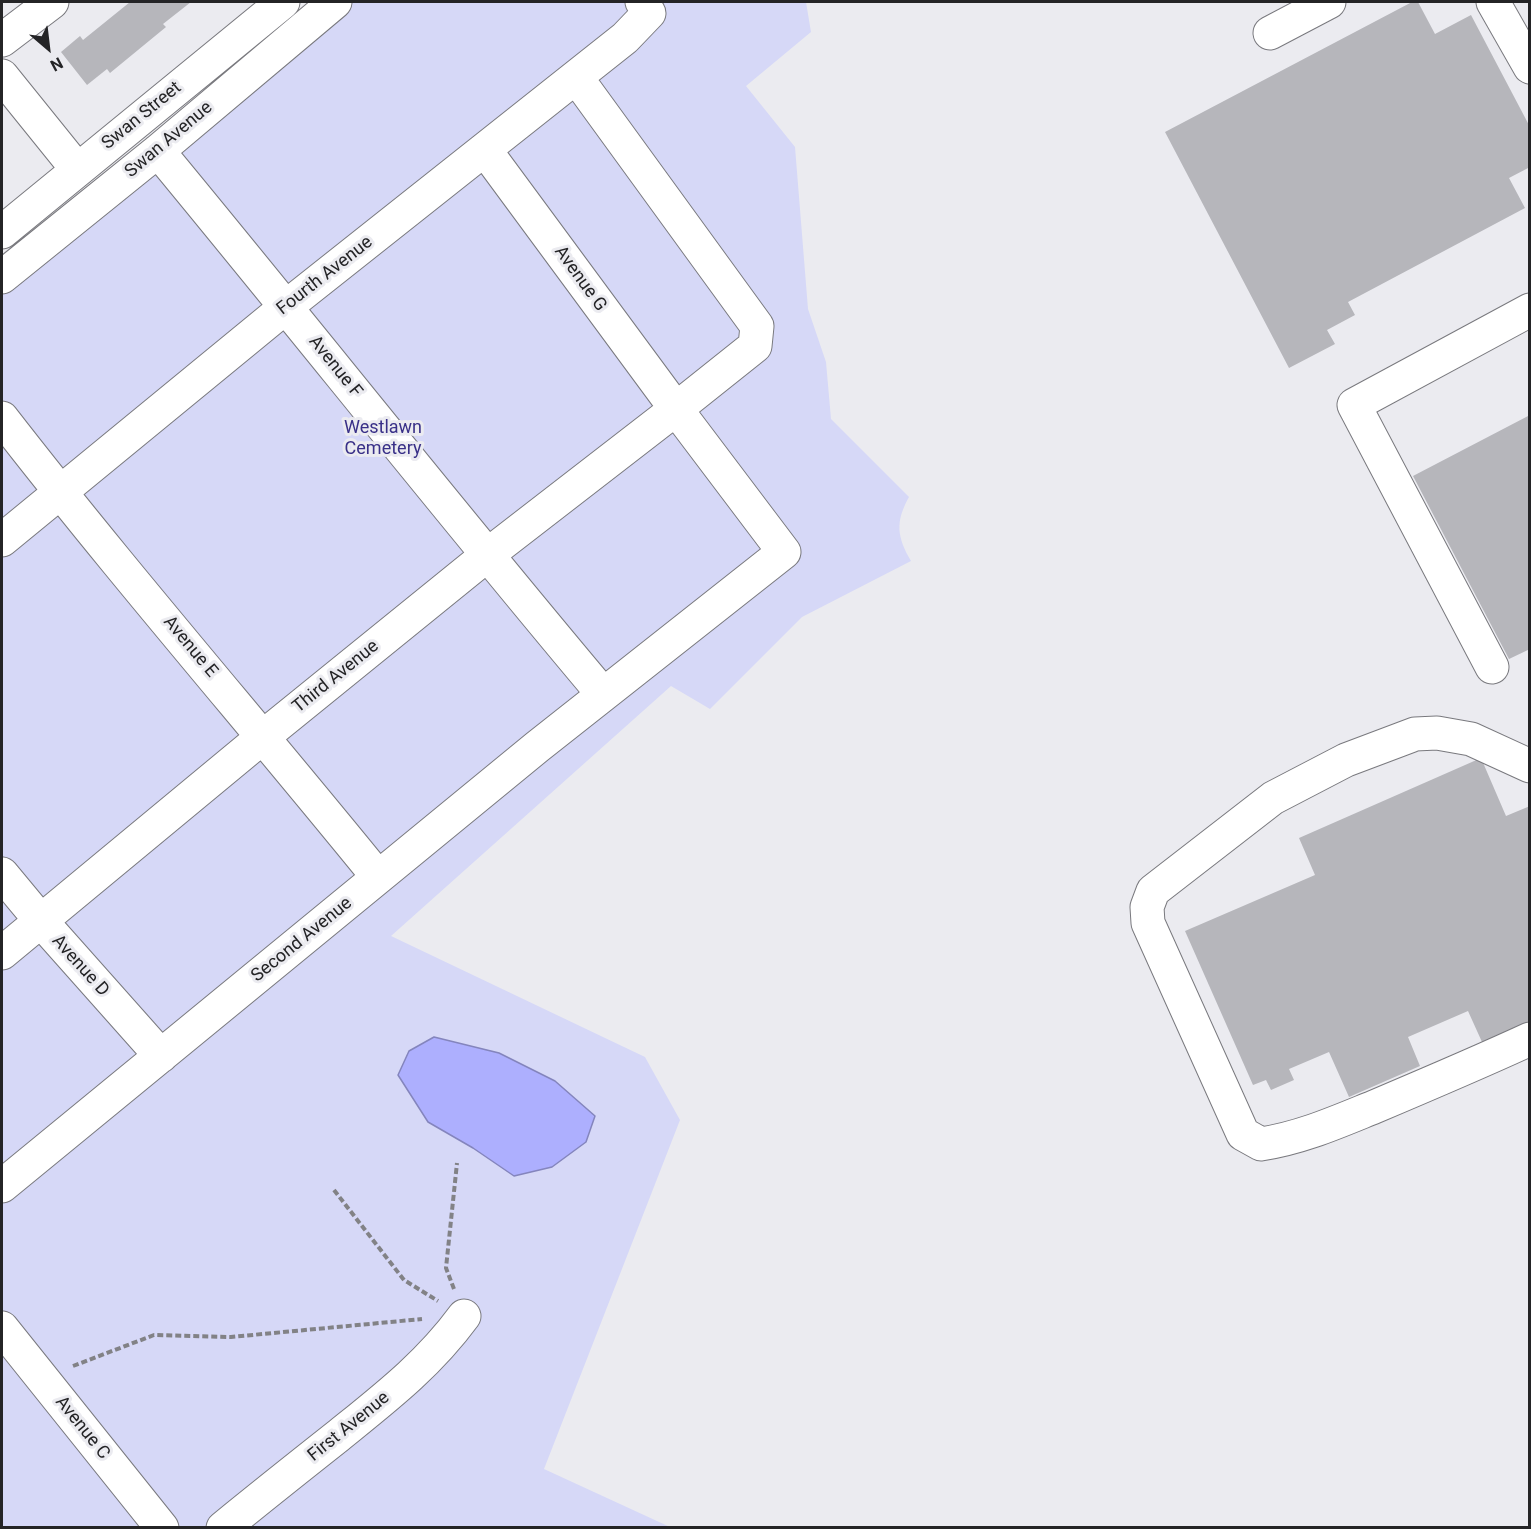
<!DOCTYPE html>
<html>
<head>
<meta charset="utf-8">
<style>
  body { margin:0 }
  #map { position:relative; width:1531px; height:1529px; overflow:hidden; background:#ebebf0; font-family:Roboto,sans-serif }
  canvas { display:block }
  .frame { position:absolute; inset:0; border:3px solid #242426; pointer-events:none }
  .north { position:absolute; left:18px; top:18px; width:60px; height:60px; -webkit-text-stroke:4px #ebebf0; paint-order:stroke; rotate:152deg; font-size:16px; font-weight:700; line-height:24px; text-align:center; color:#242426 }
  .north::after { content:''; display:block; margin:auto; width:21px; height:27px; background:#242426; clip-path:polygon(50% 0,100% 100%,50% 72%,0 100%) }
</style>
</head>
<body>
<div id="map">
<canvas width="1531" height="1529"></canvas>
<div class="frame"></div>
<div class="north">N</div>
</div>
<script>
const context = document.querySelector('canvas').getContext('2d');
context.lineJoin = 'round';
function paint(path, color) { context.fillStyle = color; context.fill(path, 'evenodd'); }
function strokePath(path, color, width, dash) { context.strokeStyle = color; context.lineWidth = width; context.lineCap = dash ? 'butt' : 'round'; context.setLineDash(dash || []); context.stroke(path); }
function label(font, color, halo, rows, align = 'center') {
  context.font = font + ' Roboto,sans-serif'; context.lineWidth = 6; context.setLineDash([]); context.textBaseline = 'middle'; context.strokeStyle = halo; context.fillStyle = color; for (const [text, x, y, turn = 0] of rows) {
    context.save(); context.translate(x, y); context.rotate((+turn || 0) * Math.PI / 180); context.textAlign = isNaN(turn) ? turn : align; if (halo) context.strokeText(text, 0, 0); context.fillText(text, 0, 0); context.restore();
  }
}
paint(new Path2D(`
  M 322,2 L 806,2 L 811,32 L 746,86 L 795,147 L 808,309 L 826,362 L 831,419 L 909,497 C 895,522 897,537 911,561 L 802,617 L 710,709 L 671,686 L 391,936 L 645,1057 L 680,1120 L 544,1469 L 670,1527 L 2,1528 L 2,264 Z`), '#d6d8f7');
const water = new Path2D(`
  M 434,1037 L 499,1053 L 555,1081 L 595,1116 L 586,1142 L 552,1167 L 514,1176 L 473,1148 L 428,1122 L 398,1075 L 409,1051 Z`);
paint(water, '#adaffe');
strokePath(water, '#8485bd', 1.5);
paint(new Path2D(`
  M 130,2 L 191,2 L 163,24 L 166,27 L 110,73 L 107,69 L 87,85 L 61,52 L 80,36 L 83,40 Z
  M 1412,2 L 1418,2 L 1435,34 L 1471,15 L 1530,127 L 1530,167 L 1509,178 L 1525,208 L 1348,302 L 1355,315 L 1327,330 L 1335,344 L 1289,368 L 1165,132 Z
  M 1530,415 L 1530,649 L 1509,659 L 1413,476 Z
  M 1481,758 L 1506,816 L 1530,806 L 1530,1021 L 1482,1042 L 1468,1011 L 1408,1037 L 1420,1066 L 1349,1097 L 1329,1052 L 1289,1069 L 1294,1080 L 1271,1090 L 1266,1080 L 1253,1085 L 1185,931 L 1315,875 L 1299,838 Z`), '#b6b6bb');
const minor = new Path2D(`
  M 1493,2 L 1530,67
  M 1270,33 L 1329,2
  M 2,40 L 52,2
  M 2,76 L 77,169
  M 158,151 C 307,331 452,515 603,694
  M 2,232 L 283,2
  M 2,277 L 158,151 L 335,2
  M 2,418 C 123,574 253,723 378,877
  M 2,540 L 287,306 L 625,38 L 649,13 L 642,2
  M 1492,667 L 1354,405 L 1530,310
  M 1530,766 L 1471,739 L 1437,733 L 1415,734 L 1346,760 L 1273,798 L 1153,891 L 1147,907 L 1148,923 L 1243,1134 L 1261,1144 C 1301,1138 1337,1122 1374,1107 C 1426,1085 1478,1063 1530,1039
  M 2,874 L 41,921 L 161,1056
  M 2,953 L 264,736 L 486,556 L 676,409 L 485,150
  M 2,1186 L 537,747 L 784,552 L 676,409 L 755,346 L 757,326 L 576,77
  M 2,1328 L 162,1528
  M 223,1528 C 261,1497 300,1466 338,1436 C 385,1398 428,1365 464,1316`);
strokePath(minor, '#79797e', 35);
strokePath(new Path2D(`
  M 334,1190 L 404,1280 L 438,1301
  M 454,1289 L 446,1268 L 457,1163
  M 73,1366 L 154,1335 L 231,1337 L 422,1319`), '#828286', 4, [6, 3]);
strokePath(minor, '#fff', 33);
label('18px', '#242426', '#ebebf0', [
  ["Swan Street",142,116,-39],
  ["Swan Avenue",169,140,-40],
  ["Fourth Avenue",325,276,-38],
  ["Avenue G",580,279,54],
  ["Avenue F",335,367,51],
  ["Avenue E",190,647,50],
  ["Third Avenue",336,677,-39],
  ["Second Avenue",302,940,-39],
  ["Avenue D",80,966,48],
  ["First Avenue",349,1427,-39],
  ["Avenue C",82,1428,51]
]);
label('18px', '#393088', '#ebebf0', [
  ["Westlawn",383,428],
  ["Cemetery",383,449]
]);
</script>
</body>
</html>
